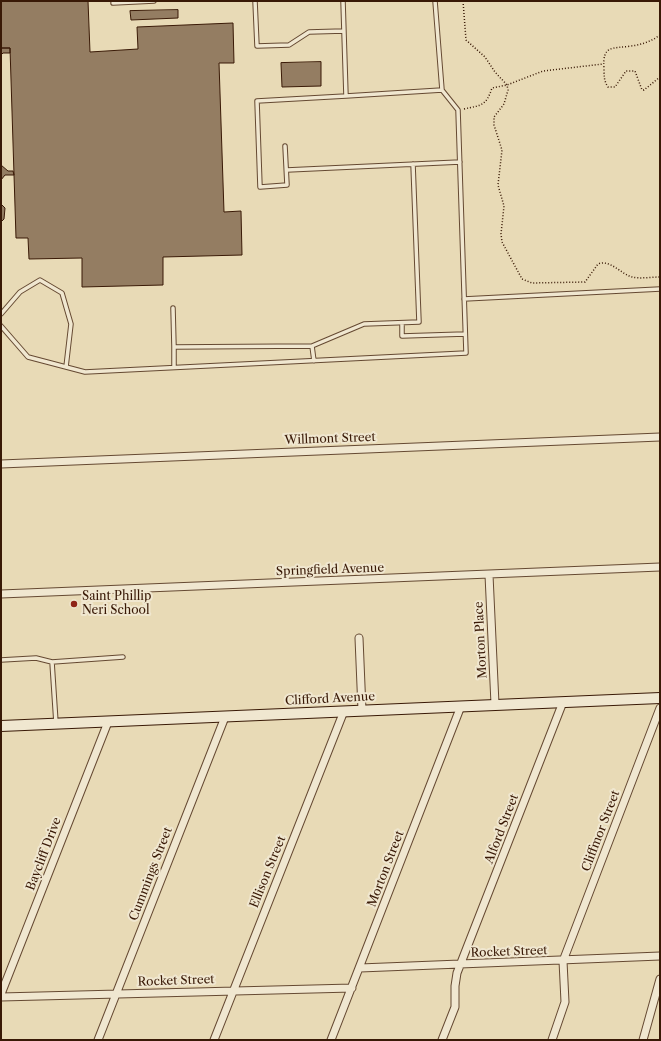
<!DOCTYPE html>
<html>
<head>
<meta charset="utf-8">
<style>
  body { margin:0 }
  #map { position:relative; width:661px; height:1041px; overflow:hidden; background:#e8dab6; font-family:"Libre Caslon Text",serif }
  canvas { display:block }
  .frame { position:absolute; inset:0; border:2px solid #391906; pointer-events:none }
</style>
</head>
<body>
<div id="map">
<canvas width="661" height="1041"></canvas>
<div class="frame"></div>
</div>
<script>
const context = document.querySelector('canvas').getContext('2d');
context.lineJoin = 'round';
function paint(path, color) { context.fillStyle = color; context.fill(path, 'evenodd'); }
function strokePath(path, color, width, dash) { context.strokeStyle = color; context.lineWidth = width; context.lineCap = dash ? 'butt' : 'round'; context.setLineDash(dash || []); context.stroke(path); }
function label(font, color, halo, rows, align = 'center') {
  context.font = font + ' "Libre Caslon Text",serif'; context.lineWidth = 4; context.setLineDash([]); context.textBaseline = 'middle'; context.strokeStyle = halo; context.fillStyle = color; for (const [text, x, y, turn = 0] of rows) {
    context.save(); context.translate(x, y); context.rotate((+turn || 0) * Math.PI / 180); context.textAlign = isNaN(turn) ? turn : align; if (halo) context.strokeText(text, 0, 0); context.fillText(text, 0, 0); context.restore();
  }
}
const building = new Path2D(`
  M 1,1 L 88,1 L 90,52 L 138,49 L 137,27 L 233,23 L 234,63 L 219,63 L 224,212 L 241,211 L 242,255 L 163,257 L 163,285 L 82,287 L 82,258 L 29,259 L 28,238 L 16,238 L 10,48 L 1,48 Z
  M 178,10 L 178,18 L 131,20 L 130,11 Z
  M 1,48 L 10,48 L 10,53 L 3,53 L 1,55 Z
  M 321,62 L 321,86 L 282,87 L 281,63 Z
  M 1,165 L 8,171 L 13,171 L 14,175 L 5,175 L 1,180 Z
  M 1,204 L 5,208 L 4,219 L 1,222 Z`);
paint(building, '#947d62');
strokePath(building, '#391906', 1);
const service = new Path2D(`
  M 255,1 L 257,46 L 289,45 L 309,32 L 344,31
  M 113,3 L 154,1
  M 346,96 L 442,90
  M 285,146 L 287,185 L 260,187 L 257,101 L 346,96 L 343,1
  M 287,170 L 460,162
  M 464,299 L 660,289
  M 173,308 L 174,347
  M 1,314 L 20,292 L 40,280 L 62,293 L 71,324 L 66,367
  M 402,323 L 402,336 L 465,334
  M 1,326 L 28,357 L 85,372 L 466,353 L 458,110 L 442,90 L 435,1
  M 314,361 L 312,346 L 364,324 L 419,322 L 413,164
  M 174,367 L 174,347 L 312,346
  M 1,660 L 36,658 L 52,662
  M 56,723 L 52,662 L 123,657`);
const minor = new Path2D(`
  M 1,464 L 660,437
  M 489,575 L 495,704
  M 1,594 L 660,567
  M 359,638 L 362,710
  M 360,968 L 660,956
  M 1,994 L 108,722
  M 1,997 L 352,988
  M 98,1040 L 225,717
  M 214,1040 L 344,711
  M 331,1040 L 461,706
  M 442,1040 L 455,1007 L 455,986 L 457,973 L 563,702
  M 552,1040 L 565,1002 L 563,961 L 660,708
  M 643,1040 L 660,979`);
const secondary = new Path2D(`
  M 1,726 L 660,698`);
strokePath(service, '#654932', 5.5);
strokePath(minor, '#654932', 9);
strokePath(secondary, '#391906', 12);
strokePath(new Path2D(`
  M 463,1 L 466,40 L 485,57 L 495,72 L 507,85 L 508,90 L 504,104 L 494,117 L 494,125 L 502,150 L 498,185 L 504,206 L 501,234 L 502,242 L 522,279 L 532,283 L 585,282 L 598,264 C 610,259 621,274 632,277 C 640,279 651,277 660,277
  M 660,35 C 652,41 641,45 631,46 C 613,49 602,44 604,69 C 604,76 604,81 608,87 L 615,87 L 626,71 L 635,71 L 642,90 L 644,90 L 660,77
  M 464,109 C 482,105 486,106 492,88 L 507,85 L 543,71 L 603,64`), '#391906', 1.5, [1, 2]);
strokePath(service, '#f0e7d0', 3.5);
strokePath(minor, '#f0e7d0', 7);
strokePath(secondary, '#f0e7d0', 10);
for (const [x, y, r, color] of [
  [74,604,4,"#8f2418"]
]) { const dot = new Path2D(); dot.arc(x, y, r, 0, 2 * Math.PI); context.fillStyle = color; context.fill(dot); strokePath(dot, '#f0e7d0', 1.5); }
label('12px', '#391906', '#f0e7d0', [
  ["Willmont Street",330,439,-2],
  ["Springfield Avenue",330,570,-2],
  ["Morton Place",481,640,-93],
  ["Clifford Avenue",330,699,-3],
  ["Alford Street",502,829,-69],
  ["Cliffmor Street",601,831,-69],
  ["Baycliff Drive",44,854,-69],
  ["Morton Street",386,869,-69],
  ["Ellison Street",268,872,-68],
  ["Cummings Street",151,874,-69],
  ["Rocket Street",509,952,-2],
  ["Rocket Street",176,981,-2]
]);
label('12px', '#391906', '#f0e7d0', [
  ["Saint Phillip",82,597],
  ["Neri School",82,611]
], 'left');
</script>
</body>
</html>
